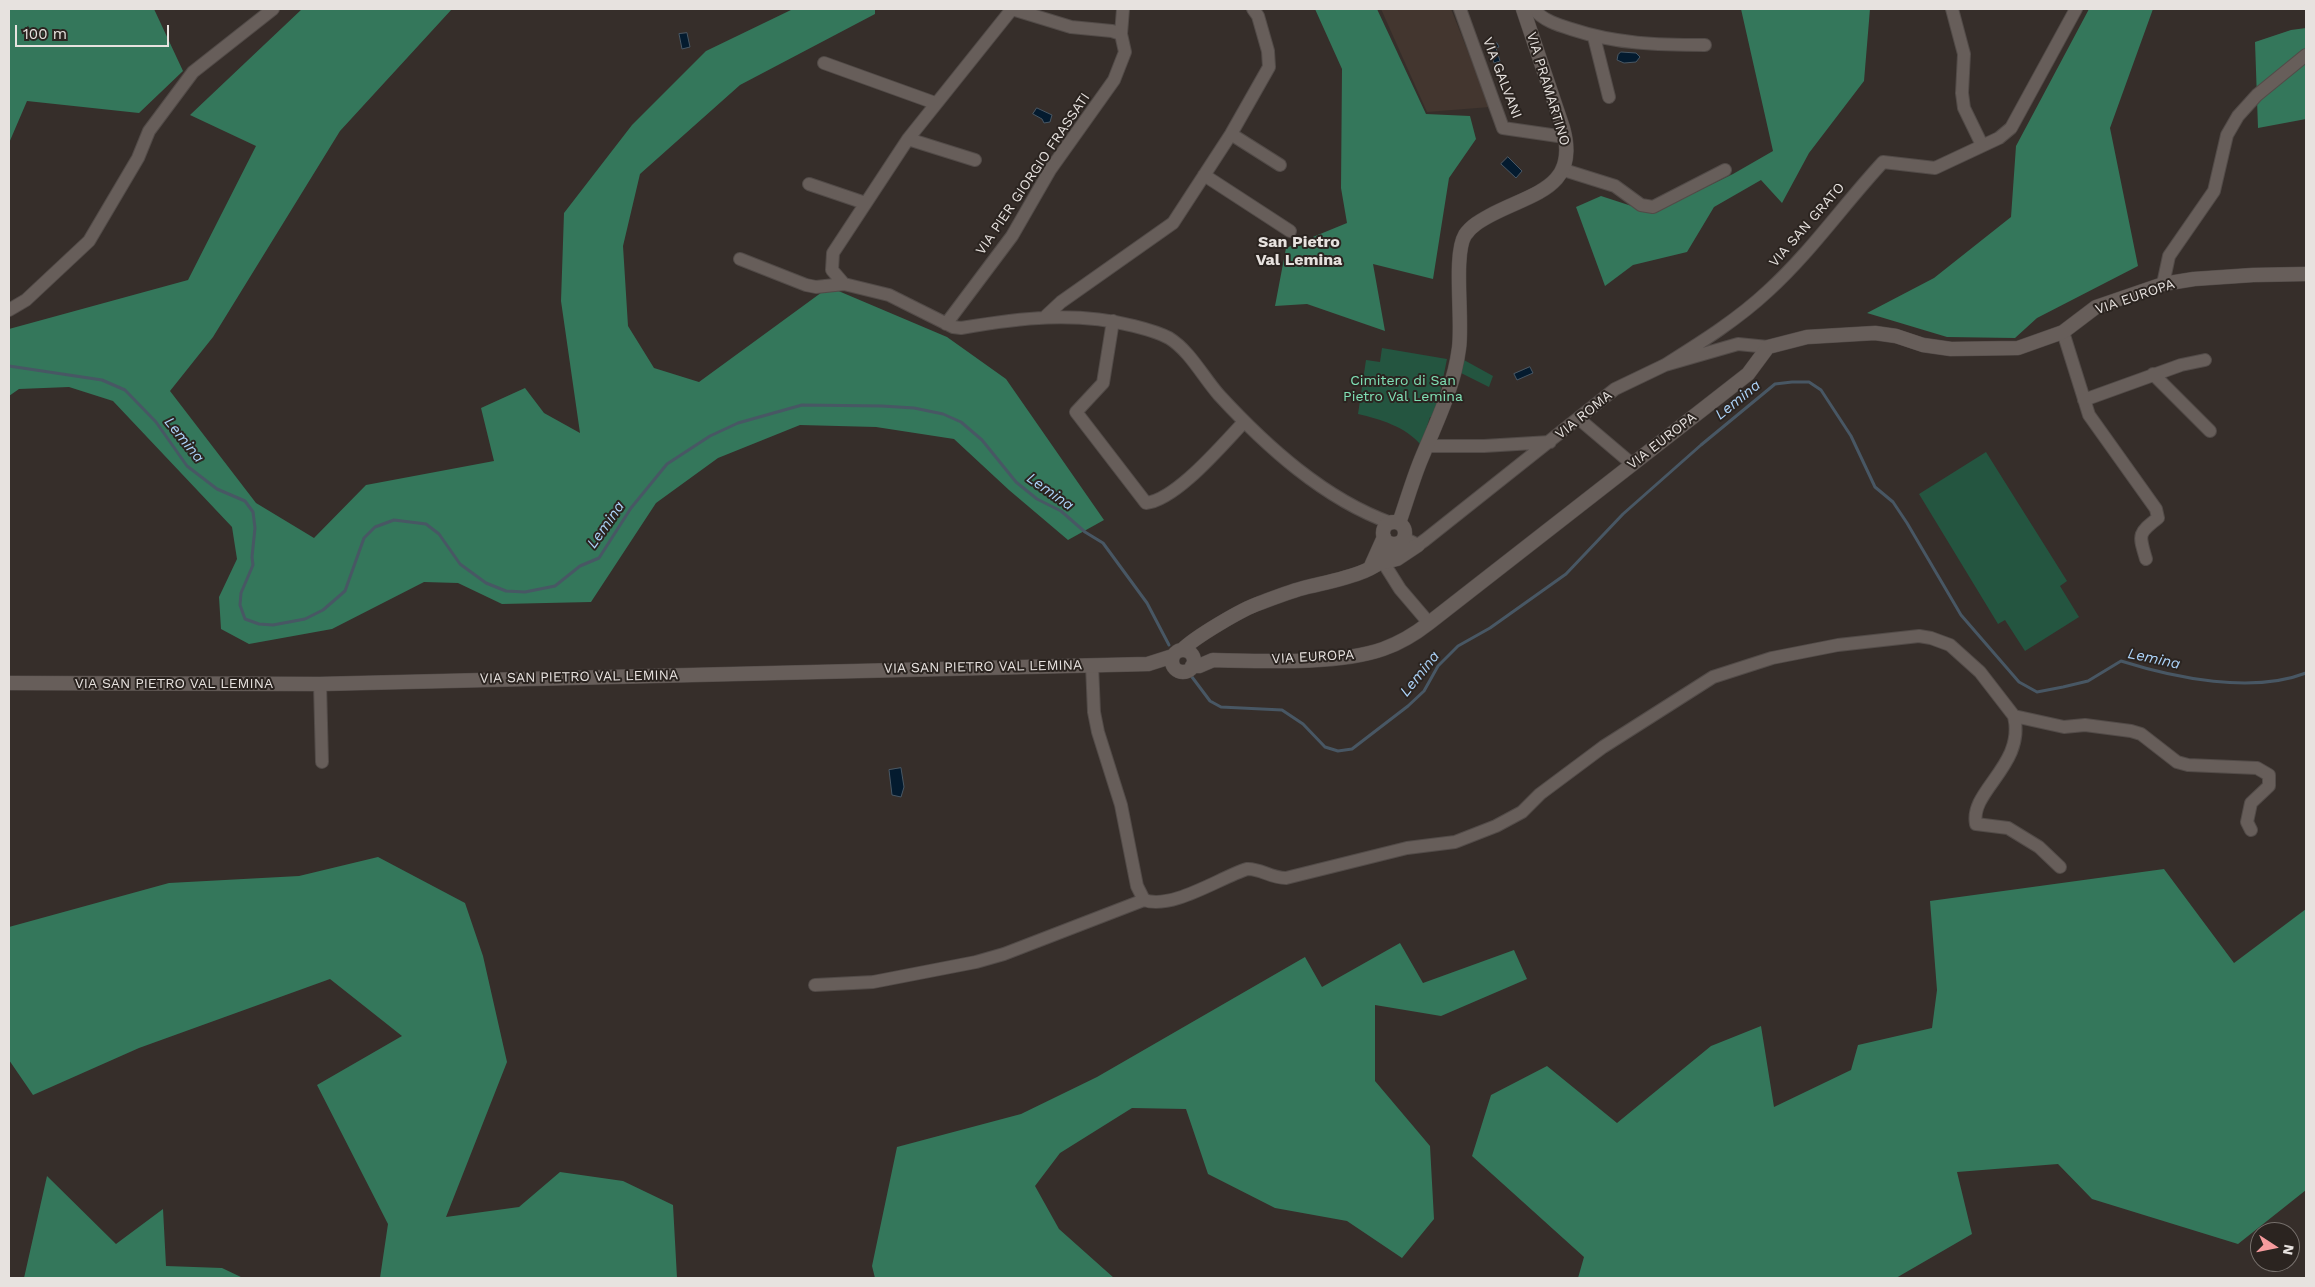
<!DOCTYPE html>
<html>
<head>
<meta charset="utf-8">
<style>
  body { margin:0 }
  #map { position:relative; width:2315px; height:1287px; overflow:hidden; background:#362e2a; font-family:"Work Sans",sans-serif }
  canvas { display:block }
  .frame { position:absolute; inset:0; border:10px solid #e7e2df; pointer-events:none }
  .north { position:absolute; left:2250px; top:1222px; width:50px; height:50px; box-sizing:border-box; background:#2b2420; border:1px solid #76706c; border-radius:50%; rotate:101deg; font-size:14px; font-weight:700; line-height:20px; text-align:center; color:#e7e2df }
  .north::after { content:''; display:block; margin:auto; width:18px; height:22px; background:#f59b9d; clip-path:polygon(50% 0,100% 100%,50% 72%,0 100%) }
  .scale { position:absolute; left:15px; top:25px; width:154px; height:22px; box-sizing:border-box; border:2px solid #e7e2df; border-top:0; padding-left:6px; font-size:15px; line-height:18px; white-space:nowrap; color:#e7e2df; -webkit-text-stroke:4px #2b2420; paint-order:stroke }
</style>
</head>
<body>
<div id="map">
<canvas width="2315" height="1287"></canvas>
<div class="frame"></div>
<div class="north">N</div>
<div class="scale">100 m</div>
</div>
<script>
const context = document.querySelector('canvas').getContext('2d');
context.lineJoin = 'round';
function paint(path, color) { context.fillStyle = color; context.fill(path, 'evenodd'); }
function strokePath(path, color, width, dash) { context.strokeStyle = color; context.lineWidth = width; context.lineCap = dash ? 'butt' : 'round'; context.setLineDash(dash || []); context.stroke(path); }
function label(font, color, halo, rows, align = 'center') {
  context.font = font + ' "Work Sans",sans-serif'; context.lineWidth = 4; context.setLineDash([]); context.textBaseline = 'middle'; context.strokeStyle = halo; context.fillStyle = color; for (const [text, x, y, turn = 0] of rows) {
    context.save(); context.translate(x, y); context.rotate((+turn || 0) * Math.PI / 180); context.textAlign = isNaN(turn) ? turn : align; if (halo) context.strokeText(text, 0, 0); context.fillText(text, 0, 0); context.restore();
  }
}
paint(new Path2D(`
  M 1381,9 L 1451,9 L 1490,107 L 1427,112 Z`), '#43362f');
paint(new Path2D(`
  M 1382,348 L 1447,359 L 1435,418 L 1430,417 L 1421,445 C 1406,427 1380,419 1358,414 L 1366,360 L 1380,362 Z
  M 1464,360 L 1493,376 L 1489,387 L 1461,373 Z
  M 1986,452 L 2067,581 L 2060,586 L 2079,617 L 2025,651 L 2005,620 L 1998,624 L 1919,494 Z`), '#245540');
paint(new Path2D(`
  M 9,9 L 154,9 L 183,71 L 139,113 L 27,101 L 9,143 Z
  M 302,9 L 452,9 L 340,131 L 213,337 L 170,391 L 256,503 L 314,538 L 366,485 L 494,461 L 481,408 L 525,388 L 544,413 L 580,433 L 561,301 L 564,213 L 632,125 L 706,51 L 793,9 L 875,9 L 875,14 L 740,85 L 640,174 L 623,246 L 628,326 L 654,368 L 699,382 L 829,287 L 947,337 L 1006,379 L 1104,520 L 1068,540 L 1009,490 L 954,439 L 876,427 L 800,425 L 718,458 L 656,503 L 591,602 L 502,604 L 458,583 L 424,582 L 332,629 L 249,644 L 221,629 L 219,597 L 237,559 L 232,527 L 113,401 L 69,387 L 19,389 L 9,396 L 9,329 L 188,280 L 256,146 L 190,115 Z
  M 1315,9 L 1377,9 L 1426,114 L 1470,116 L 1476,139 L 1449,178 L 1433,279 L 1373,264 L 1385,331 L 1307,304 L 1275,306 L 1286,248 L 1347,223 L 1341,188 L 1342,69 Z
  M 1741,9 L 1870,9 L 1864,81 L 1809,153 L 1782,203 L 1761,180 L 1714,207 L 1687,252 L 1633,265 L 1605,286 L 1576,207 L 1601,196 L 1653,213 L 1733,174 L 1773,151 Z
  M 2089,9 L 2153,9 L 2110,128 L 2138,266 L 2037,318 L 2015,338 L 1947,337 L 1867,313 L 1934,278 L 2011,217 L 2016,146 Z
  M 2306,28 L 2306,119 L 2258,128 L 2255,42 L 2291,30 Z
  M 378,857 L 465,903 L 483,956 L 507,1062 L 446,1217 L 519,1207 L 560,1172 L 623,1181 L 673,1205 L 677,1278 L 380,1278 L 388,1224 L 317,1085 L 402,1036 L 330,979 L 139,1048 L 33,1095 L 9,1060 L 9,927 L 169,883 L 299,876 Z
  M 2164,869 L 2234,963 L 2306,909 L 2306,1190 L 2238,1244 L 2092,1199 L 2058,1164 L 1957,1172 L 1972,1234 L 1896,1278 L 1578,1278 L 1584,1257 L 1472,1156 L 1491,1095 L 1547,1066 L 1617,1123 L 1711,1046 L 1761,1026 L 1774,1107 L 1851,1070 L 1858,1045 L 1932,1028 L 1937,990 L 1930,901 Z
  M 1400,943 L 1423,983 L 1514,950 L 1527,979 L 1441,1016 L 1375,1005 L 1375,1081 L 1430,1146 L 1434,1219 L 1402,1258 L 1347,1221 L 1275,1208 L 1208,1174 L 1186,1109 L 1132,1108 L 1060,1153 L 1035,1186 L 1059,1229 L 1114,1278 L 875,1278 L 872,1266 L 897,1147 L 1021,1114 L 1097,1077 L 1305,957 L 1322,987 Z
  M 47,1176 L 116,1244 L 163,1209 L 166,1266 L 222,1268 L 243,1278 L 24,1278 Z`), '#34775b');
const water = new Path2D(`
  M 687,33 L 690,47 L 682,49 L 679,34 Z
  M 1497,43 L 1499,47 L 1496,48 L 1500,61 L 1494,63 L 1490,49 Z
  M 1621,52 L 1636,53 L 1640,57 L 1636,62 L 1624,63 L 1617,60 L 1618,55 Z
  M 1037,108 L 1052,115 L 1050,122 L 1044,123 L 1042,119 L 1033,114 Z
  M 1508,157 L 1522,171 L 1516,178 L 1501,164 Z
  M 1530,367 L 1533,373 L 1517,380 L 1514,374 Z
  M 901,768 L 904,787 L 901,797 L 892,795 L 889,770 Z`);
paint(water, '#041b2f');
strokePath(water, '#485764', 1);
strokePath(new Path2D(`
  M 9,366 L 102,380 L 125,390 L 156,422 L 187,466 L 217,489 L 245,501 L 253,512 L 255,528 L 252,557 L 253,565 L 241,593 L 240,605 L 245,619 L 259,624 L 273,625 L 305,619 L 323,610 L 345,591 L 364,538 L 375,527 L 394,520 L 426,524 L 439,534 L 460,564 L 486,583 L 506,591 L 525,592 L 555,586 L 580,566 L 599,558 L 631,508 L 667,464 L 710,436 L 738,423 L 802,405 L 882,406 L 914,408 L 943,414 L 961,422 L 982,440 L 1016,482 L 1037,499 L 1061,511 L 1085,532 L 1103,543 L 1147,603 L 1169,645
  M 1192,677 L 1210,701 L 1221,707 L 1282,710 L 1303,724 L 1325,747 L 1338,751 L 1352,749 L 1408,706 L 1424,691 L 1438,666 L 1458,646 L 1490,628 L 1566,574 L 1623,514 L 1701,445 L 1775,384 L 1792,382 L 1809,382 L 1821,390 L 1851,436 L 1875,487 L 1893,502 L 1907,523 L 1961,615 L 2019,682 L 2037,692 L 2063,687 L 2088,681 L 2121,661 C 2175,678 2252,694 2306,673`), '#485764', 3);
const minor = new Path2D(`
  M 1012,9 L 908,139 L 833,253 L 832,270 L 844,284 L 889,295 L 953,327 L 961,328 C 1020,318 1074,311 1134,326 C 1146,329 1158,332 1169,338 C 1190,351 1203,377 1219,395 C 1266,446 1324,499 1391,523
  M 1460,9 L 1503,128 L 1565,137
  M 1534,9 C 1542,20 1558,25 1571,29 C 1616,44 1658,45 1705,45
  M 1952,9 L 1964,54 L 1962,93 L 1964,108 L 1982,145
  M 1121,34 L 1123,9
  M 1594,37 L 1609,97
  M 824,63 L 935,103
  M 1231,134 L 1280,165
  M 908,139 L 975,160
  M 1564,170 L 1615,186 L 1641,205 L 1653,207 L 1725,170
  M 1204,175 L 1290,231
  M 809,184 L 865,203
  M 740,259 L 806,285 L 816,287 L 844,284
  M 2163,284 L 2169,256 L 2214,191 L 2227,135 L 2238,116 L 2257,95 L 2306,55
  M 9,310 L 26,300 L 89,241 L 138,158 L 149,131 L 193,72 L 273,9
  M 1046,316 L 1061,302 L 1173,223 L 1231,134 L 1269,67 L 1268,51 L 1258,16 L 1253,9
  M 1113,321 L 1103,383 L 1076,412 L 1146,503 C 1176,500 1222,445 1244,422
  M 946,324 L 1012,236 L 1050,170 L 1114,80 L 1125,52 L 1121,34 L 1112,31 L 1071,27 L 1012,9
  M 2063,332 L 2089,415 L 2156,509 L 2158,518 C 2137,534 2139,535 2146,559
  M 1665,365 C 1700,343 1737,320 1768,291 C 1810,253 1844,204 1883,162 L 1935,168 L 1999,138 L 2011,128 L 2076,9
  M 2153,374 L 2210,431
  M 2084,400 L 2181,365 L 2205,360
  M 1579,419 L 1632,464
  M 1427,446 L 1484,446 L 1550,442
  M 1404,538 L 1418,545 L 1425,540 L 1615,389 L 1665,365 L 1738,344 L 1768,347
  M 1383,562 L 1400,589 L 1429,623
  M 1092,665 L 1094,712 L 1098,732 L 1121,805 L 1137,886 L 1144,900
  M 320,684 L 322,762
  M 2014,716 L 2064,727 L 2085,725 L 2131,731 L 2141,734 L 2177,762 L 2188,765 L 2257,768 L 2269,775 L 2269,786 L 2251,803 L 2247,822 L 2251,830
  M 815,985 L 873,982 L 976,962 L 1004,954 L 1144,900 C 1172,910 1219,878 1247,869 C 1260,868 1270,878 1286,878 L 1407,848 L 1455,842 L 1496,826 L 1522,812 L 1540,794 L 1603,747 L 1713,677 L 1772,658 L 1838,645 L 1919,636 L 1931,638 L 1950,645 L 1980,672 L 2014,716 C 2026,765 1969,791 1976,824 L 2008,828 L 2039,847 L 2060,867`);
const tertiary = new Path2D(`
  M1383 533a11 11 0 1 1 22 0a11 11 0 1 1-22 0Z
  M 1399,523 C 1406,503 1412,482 1420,462 C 1435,425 1454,388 1459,348 C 1463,320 1453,255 1465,235 C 1471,226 1480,221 1489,216 C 1531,193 1580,189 1563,128 L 1523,9
  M 1384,562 L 1397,559 L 1418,545
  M 1371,566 L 1384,537
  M 1182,650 C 1195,637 1242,609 1260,603 C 1276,597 1291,591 1307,587 C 1335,580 1384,573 1396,544
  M1172 661a11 11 0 1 1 22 0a11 11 0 1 1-22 0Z
  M 1192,666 L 1199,666 L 1213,660 C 1261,661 1338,665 1383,649 C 1400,643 1415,634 1429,623 L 1748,374 L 1768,347 L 1807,337 L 1875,333 L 1896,336 L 1923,345 L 1951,349 L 2018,348 L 2063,332 L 2096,307 L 2163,284 L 2194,279 L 2253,275 L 2306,274
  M 9,683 L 320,684 L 1148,664 L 1173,656`);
strokePath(minor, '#524b48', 14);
strokePath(tertiary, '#524b48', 15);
strokePath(minor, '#675e5a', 12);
strokePath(tertiary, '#675e5a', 14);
label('14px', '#e7e2df', '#2b2420', [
  ["VIA GALVANI",1502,78,69],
  ["VIA PRAMARTINO",1548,89,73],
  ["VIA PIER GIORGIO FRASSATI",1033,174,-56],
  ["VIA SAN GRATO",1807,225,-49],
  ["VIA EUROPA",2135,297,-19],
  ["VIA ROMA",1584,415,-39],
  ["VIA EUROPA",1662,441,-38],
  ["VIA EUROPA",1313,657,-3],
  ["VIA SAN PIETRO VAL LEMINA",983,667,-1],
  ["VIA SAN PIETRO VAL LEMINA",579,677,-1],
  ["VIA SAN PIETRO VAL LEMINA",174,684]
]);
label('14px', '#80e1b6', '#2b2420', [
  ["Cimitero di San",1403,381],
  ["Pietro Val Lemina",1403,397]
]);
label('italic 15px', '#acd3f9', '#2b2420', [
  ["Lemina",1738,400,-39],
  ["Lemina",184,440,51],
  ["Lemina",1050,492,35],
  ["Lemina",606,525,-55],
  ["Lemina",2154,659,12],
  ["Lemina",1420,674,-51]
]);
label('bold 16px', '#e7e2df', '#2b2420', [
  ["San Pietro",1299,242],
  ["Val Lemina",1299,260]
]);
</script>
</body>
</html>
